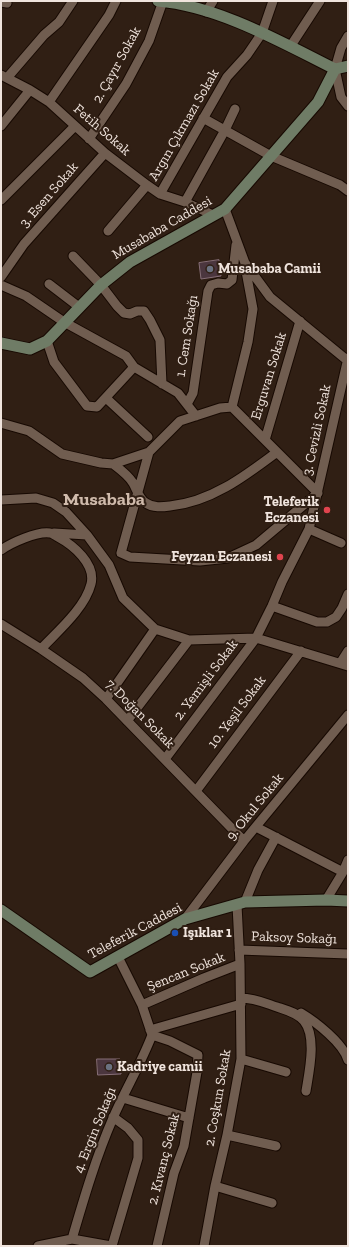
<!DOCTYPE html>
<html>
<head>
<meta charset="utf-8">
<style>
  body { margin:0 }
  #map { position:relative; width:349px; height:1247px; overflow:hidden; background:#301f14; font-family:"Zilla Slab",serif }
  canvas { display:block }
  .frame { position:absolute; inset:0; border:2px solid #f0e4dd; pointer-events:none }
</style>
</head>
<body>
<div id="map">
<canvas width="349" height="1247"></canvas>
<div class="frame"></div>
</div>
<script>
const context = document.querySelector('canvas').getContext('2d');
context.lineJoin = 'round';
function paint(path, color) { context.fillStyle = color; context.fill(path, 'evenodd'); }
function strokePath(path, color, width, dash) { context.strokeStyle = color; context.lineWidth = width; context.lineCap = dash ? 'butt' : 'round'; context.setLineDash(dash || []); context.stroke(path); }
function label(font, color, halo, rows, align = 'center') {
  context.font = font + ' "Zilla Slab",serif'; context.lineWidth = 4; context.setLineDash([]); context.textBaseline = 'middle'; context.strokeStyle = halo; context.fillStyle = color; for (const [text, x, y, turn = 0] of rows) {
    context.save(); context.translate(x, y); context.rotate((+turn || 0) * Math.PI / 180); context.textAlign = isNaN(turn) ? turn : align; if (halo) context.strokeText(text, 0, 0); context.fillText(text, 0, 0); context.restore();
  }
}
const building = new Path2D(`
  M 219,260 L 221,276 L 201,279 L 199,263 Z
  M 97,1059 L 120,1059 L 121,1074 L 98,1075 Z`);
paint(building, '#4b363e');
strokePath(building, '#866e77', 1);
const minor = new Path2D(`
  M 1,2 L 7,3
  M 206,12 L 213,1
  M 348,36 L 341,48 L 335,69 L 341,97 L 348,106
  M 290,47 L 320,1
  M 1,75 L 30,90 L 49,102 L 105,153 L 147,185 L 160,194 L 185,202 L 213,215
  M 7,78 L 44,35 L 59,22 L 73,1
  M 49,102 L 109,15 L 116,1
  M 203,118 L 271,156 L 340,185 L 348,191
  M 1,126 L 30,90
  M 89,139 L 126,84 L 149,41 L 163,1
  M 160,194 L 227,77 L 247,55 L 262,33 L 273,1
  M 1,200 L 75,126
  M 185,202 L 225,130 L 235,109
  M 225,209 L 245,263 L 270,297 L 348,361
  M 108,231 L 147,185
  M 73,256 L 101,285 L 117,306 L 124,313 L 130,314 L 137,311 L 144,311 L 150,320 L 160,340 L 162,384
  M 1,277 L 24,244 L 105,153
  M 49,284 L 79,307
  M 1,285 L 26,296 L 64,322 L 126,356 L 134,367 L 178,393 L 196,416
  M 47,341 L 54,362 L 87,406 L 97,407 L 134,367
  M 106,398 L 148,437
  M 187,404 L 193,393 L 208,291 L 211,285 L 218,283 L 227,284 L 232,280 L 236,245
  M 232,407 L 248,342 L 253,309 L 245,266
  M 1,423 L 29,431 L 62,454 L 101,463 L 113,464 L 149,452 L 180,421 L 220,408 L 232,407
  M 265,440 L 300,321
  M 149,452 L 121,553 L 130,557 L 200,561 L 228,558 L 256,545 L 318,493 L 232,407
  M 113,464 C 121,470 128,475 133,483 C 137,490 139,499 146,503 C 153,508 162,507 170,506 C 211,502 245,476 277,452
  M 1,500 L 36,498 L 53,503 L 66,512 L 87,535 L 109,565 L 123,598 L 155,629 L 189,640 L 256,638 L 348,666
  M 309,529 L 341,543
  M 54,533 L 87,535
  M 1,550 C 11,543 37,531 50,533 C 52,533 56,536 58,537 C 73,545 96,564 91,584 C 85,608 58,631 41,649
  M 272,606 L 317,622 L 327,622 L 336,617 L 342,608 L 348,594
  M 1,624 L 41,649 L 83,678 L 106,699 L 244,841
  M 341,662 L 348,651
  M 106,699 L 155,629
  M 127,721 L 189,640
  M 165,759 L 256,638 L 272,606 L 282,582 L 309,529 L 348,358
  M 196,791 L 301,651
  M 256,827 L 343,872
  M 326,900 L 343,872 L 348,860
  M 245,902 L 258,870 L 276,837
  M 185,919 L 244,841 L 348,715
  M 239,950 L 348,954
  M 118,957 L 142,1005 L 152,1035 L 170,1041 L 198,1055 L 197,1072 L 184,1146 L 174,1173 L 157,1246
  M 241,998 C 254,998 265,1003 277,1007 C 286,1010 298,1013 304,1021 C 317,1037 309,1072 306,1091
  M 142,1005 L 204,978 L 240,964
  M 301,1013 C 316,1022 343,1043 348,1060
  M 150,1030 L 241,1004
  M 241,1059 L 286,1072
  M 123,1098 L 189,1118
  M 227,1135 L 276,1146
  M 215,1186 L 272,1203
  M 72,1239 C 84,1198 96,1157 113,1118 C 125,1090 141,1064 152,1035
  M 38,1246 L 72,1239 L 111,1246
  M 112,1246 L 138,1158 L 138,1140 L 128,1128 L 113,1117
  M 204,1246 L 215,1186 L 227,1135 L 241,1059 L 240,964 L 237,905`);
const secondary = new Path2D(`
  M 158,1 C 218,6 281,42 335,69
  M 1,343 L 30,349 L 47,341 L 101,285 L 130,262 L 225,209 L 318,102 L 335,69 L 348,66
  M 1,910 L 90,972 L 185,919 L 245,902 L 326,900 L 348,901`);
strokePath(minor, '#170902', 11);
strokePath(secondary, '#170902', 13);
strokePath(minor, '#705d50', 9);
strokePath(secondary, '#6f7c66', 11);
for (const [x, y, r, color] of [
  [210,269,4,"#6b7280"],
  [327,510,4,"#e0444e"],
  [280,557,4,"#e0444e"],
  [175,933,4,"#1a4fb4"],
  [109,1067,4,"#6b7280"]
]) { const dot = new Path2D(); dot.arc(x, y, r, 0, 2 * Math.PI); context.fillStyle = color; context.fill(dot); strokePath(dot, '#301f14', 1.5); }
label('14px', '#f0e4dd', '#301f14', [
  ["2. Çayır Sokak",117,65,-61],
  ["Argın Çıkmazı Sokak",184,125,-60],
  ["Fetih Sokak",102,130,41],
  ["3. Esen Sokak",49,195,-49],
  ["Musababa Caddesi",162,228,-30],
  ["1. Cem Sokağı",187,336,-81],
  ["Erguvan Sokak",269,376,-73],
  ["3. Cevizli Sokak",317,430,-78],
  ["2. Yemişli Sokak",206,680,-53],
  ["10. Yeşil Sokak",237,712,-53],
  ["7. Doğan Sokak",140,714,45],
  ["9. Okul Sokak",255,807,-51],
  ["Teleferik Caddesi",135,931,-28],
  ["Paksoy Sokağı",294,938,2],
  ["Şencan Sokak",186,972,-22],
  ["2. Coşkun Sokak",218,1098,-80],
  ["4. Ergin Sokağı",95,1130,-68],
  ["2. Kıvanç Sokak",164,1159,-76]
]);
label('bold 14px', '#f0e4dd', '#301f14', [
  ["Musababa Camii",218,269],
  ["Teleferik",319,502,"right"],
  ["Eczanesi",319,518,"right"],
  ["Feyzan Eczanesi",272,557,"right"],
  ["Işıklar 1",183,933],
  ["Kadriye camii",117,1067]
], 'left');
label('bold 18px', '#d0bbac', '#301f14', [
  ["Musababa",104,500]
]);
</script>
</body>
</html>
